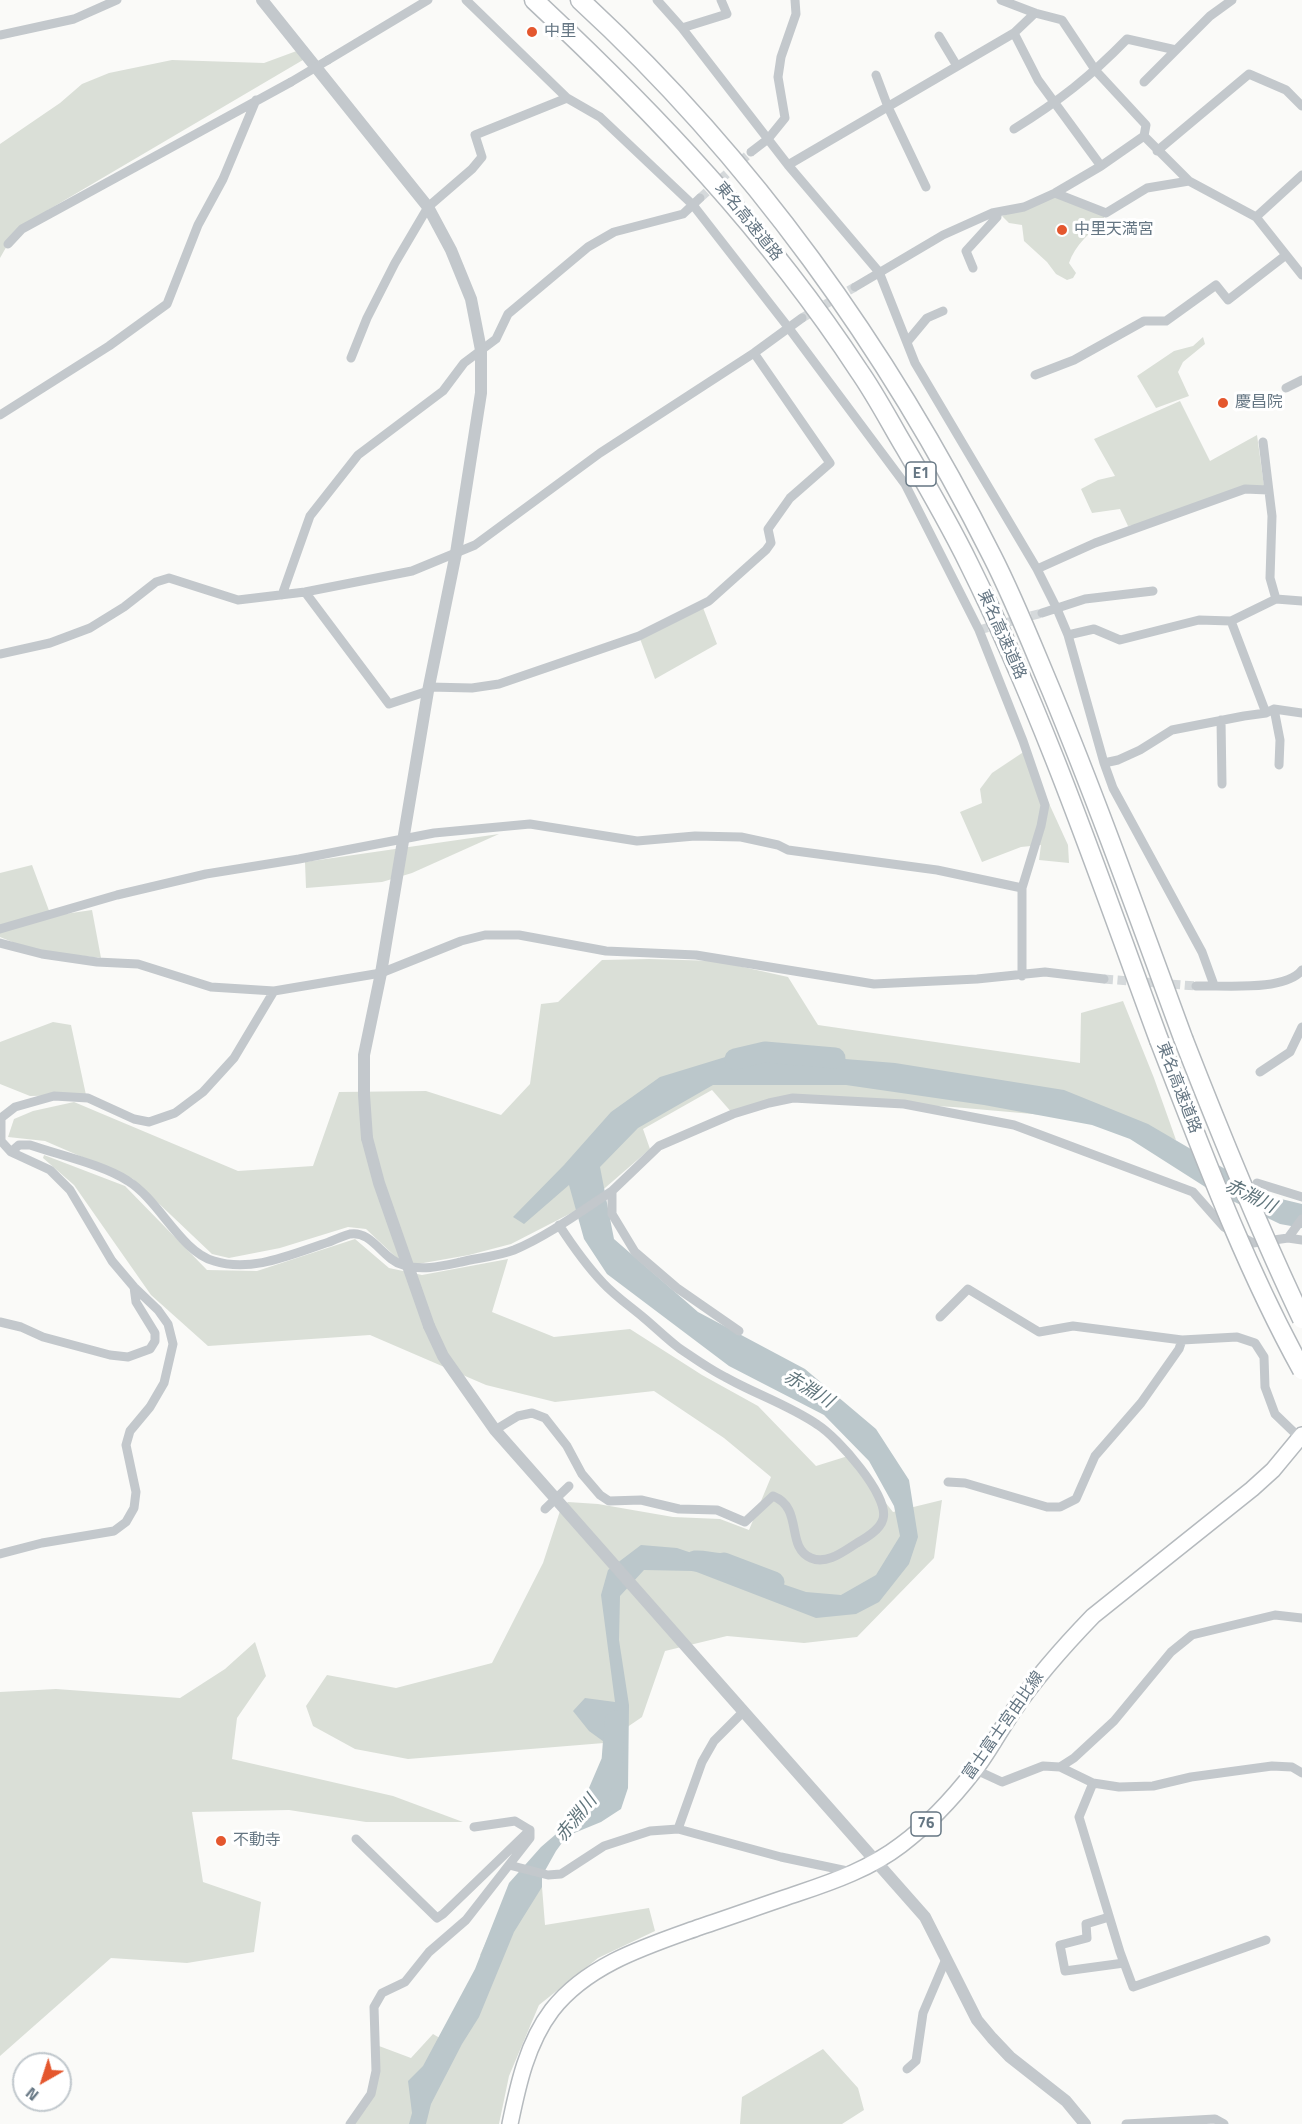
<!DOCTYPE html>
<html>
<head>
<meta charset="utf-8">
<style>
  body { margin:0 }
  #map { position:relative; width:1302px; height:2124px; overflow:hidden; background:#fafaf8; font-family:"Titillium Web",sans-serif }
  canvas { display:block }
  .north { position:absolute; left:12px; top:2052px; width:60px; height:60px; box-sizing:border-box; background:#fff; border:2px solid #c1c8cd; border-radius:50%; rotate:219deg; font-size:16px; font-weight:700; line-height:24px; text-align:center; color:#657683 }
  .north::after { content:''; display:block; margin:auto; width:21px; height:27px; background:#e4572e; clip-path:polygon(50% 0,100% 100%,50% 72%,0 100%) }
</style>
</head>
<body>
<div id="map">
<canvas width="1302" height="2124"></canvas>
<div class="north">N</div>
</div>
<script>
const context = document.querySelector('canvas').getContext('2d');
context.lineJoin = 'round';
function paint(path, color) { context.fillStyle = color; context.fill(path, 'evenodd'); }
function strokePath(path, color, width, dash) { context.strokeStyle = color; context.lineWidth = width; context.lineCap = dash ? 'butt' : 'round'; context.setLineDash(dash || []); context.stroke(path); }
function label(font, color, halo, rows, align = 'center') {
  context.font = font + ' "Titillium Web","Noto Sans JP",sans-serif'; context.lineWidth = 6; context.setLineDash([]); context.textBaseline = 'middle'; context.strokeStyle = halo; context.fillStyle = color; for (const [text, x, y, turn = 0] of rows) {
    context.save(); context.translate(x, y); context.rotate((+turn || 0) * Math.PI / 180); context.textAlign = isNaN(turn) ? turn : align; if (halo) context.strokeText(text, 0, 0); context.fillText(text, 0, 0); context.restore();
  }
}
paint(new Path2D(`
  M 302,49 L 308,57 L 48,210 L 8,244 L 0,258 L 0,144 L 60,103 L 82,84 L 109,73 L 172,60 L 264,63 Z
  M 1055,197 L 1104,212 L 1104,221 C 1090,232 1075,245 1069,263 L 1076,273 L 1073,278 L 1067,280 L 1056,274 L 1047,262 L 1024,241 L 1022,225 L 1009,223 L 1002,216 Z
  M 1203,337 L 1205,344 L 1183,362 L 1178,372 L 1189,396 L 1156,408 L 1137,376 L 1174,351 L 1193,346 Z
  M 1180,401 L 1210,461 L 1257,435 L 1264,486 L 1158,521 L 1128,526 L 1120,509 L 1092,513 L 1081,489 L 1098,480 L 1115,476 L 1094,439 Z
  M 702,605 L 717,644 L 655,679 L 639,636 Z
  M 1025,751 L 1068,845 L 1069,863 L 1039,860 L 1041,845 L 1021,847 L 982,862 L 960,812 L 982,803 L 980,789 L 992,773 Z
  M 499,834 L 412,873 L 382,882 L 306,888 L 305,862 Z
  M 32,865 L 51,916 L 92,910 L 101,958 L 32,950 L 0,937 L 0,873 Z
  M 649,959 L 716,961 L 788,977 L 818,1025 L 1080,1063 L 1081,1013 L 1123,1001 L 1154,1078 L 1176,1140 L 1123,1122 L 953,1107 L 793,1098 L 733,1114 L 712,1090 L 643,1129 L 650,1149 L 583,1207 L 511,1244 L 469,1255 L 412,1265 L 399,1260 L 366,1229 L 348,1227 L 280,1248 L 229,1258 L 212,1254 L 133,1179 L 45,1141 L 8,1137 L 14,1119 L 33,1111 L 74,1102 L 238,1171 L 313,1166 L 339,1092 L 426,1091 L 501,1115 L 530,1084 L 541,1004 L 558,1002 L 602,960 Z
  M 53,1022 L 71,1025 L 86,1095 L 30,1096 L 0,1084 L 0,1042 Z
  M 44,1155 L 125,1186 L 207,1270 L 257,1271 L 355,1239 L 389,1268 L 422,1275 L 508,1259 L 492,1312 L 554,1337 L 630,1329 L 702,1375 L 758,1406 L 816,1466 L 848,1456 L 893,1512 L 942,1500 L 934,1558 L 857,1637 L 804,1643 L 727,1636 L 665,1651 L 642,1717 L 604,1743 L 408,1759 L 355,1749 L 313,1726 L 306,1706 L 327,1675 L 396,1688 L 492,1663 L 543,1563 L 561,1508 L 568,1502 L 598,1504 L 673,1517 L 720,1519 L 749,1530 L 771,1477 L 724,1438 L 654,1391 L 555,1402 L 486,1385 L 370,1335 L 208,1346 L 151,1295 L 74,1185 L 43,1158 Z
  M 255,1642 L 266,1676 L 237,1718 L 232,1759 L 393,1796 L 463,1822 L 366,1822 L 289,1810 L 192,1812 L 203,1882 L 261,1902 L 254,1952 L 187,1963 L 111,1958 L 0,2056 L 0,1692 L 56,1689 L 180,1698 L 225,1669 Z
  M 515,1879 L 542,1887 L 545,1925 L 649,1908 L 655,1931 L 598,1958 L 539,2005 L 509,2076 L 499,2124 L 351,2124 L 368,2099 L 379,2046 L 411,2058 L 433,2034 L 455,2047 L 493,1971 L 480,1955 Z
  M 823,2049 L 858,2088 L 864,2110 L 842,2124 L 740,2124 L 742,2097 Z`), '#dadfd7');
paint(new Path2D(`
  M 745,1051 L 895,1063 L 1064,1090 L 1148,1124 L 1273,1197 L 1302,1204 L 1302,1228 L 1280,1224 L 1210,1190 L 1130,1139 L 1092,1125 L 984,1105 L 846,1085 L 713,1085 L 638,1128 L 600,1167 L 614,1239 L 698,1312 L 805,1369 L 876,1429 L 909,1480 L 918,1537 L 909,1564 L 879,1602 L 856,1614 L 816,1618 L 694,1571 L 644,1570 L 620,1596 L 619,1640 L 629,1705 L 628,1788 L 621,1809 L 601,1822 L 567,1836 L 556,1851 L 542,1876 L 542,1887 L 514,1932 L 479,2017 L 462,2044 L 431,2104 L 426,2124 L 409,2124 L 412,2113 L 408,2081 L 423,2066 L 475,1969 L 509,1883 L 541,1847 L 570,1822 L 608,1785 L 618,1752 L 589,1731 L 573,1711 L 585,1698 L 615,1702 L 601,1595 L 608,1570 L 641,1545 L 677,1548 L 806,1592 L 841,1595 L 876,1575 L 900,1536 L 894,1506 L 869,1461 L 824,1415 L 729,1366 L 607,1274 L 584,1239 L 569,1185 L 524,1224 L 513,1217 L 564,1165 L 611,1112 L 660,1077 Z`), '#bbc7cb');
strokePath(new Path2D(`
  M 735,1059 L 765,1052 L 835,1058
  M 695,1561 C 705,1560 714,1565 724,1563 L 774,1582
  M 579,1818 L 597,1796 L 612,1761 L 615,1721`), '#bbc7cb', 21);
strokePath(new Path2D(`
  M 700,198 L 751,152
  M 802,318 L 855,287
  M 979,630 L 1042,613
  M 1104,979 L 1196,986`), '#d5d9db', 9, [9, 4.5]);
const primary = new Path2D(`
  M 510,2124 C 518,2085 527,2043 552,2010 C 588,1964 647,1946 700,1927 C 733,1916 766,1904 799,1893 C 835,1881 871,1868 901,1845 C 929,1824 953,1798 974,1771 C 989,1752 1000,1730 1014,1710 C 1037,1676 1064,1646 1093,1616 L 1252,1489 L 1273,1470 L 1302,1435`);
const motorway = new Path2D(`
  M 534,0 C 655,113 768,232 859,371 C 873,391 885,413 897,434 C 922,477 947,519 969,564 C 1045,717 1100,880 1159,1040
  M 580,0 C 751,157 888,349 992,556 C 1014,599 1032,645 1051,690 C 1098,804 1140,921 1183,1038`);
strokePath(primary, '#b5babe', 18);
strokePath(motorway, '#b4b9bd', 21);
strokePath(new Path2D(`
  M 466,0 L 567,98 L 600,117 L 693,205 L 788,327 L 905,484 L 979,630 L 1023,741 L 1045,805 L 1041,826 L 1022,888 L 1022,976
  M 657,0 L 682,28 L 788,165 L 879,272 L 915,363 L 1037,569 L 1057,609 L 1068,635 L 1104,763 L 1113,788 L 1202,952 L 1214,985
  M 682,28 L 727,14 L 721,0
  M 1014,33 L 1038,80 L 1101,166
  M 0,35 L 74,19 L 117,0
  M 939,36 L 957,66
  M 328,60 L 428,0
  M 876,75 L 888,107 L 926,187
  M 1144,82 L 1210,16 L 1232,0
  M 1014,129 C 1059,101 1090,77 1127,39 L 1176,50
  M 1144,136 L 1189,181 L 1256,217 L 1302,275
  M 1157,151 L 1249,74 L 1286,90 L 1302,106
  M 751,152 L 768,139 L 785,118 L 778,77 L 781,57 L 796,14 L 795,0
  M 788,165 L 1014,33 L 1035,13
  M 1055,193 L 1106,213 L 1147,188 L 1189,181
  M 1256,217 L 1302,175
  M 8,244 L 22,229 L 291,82
  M 973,268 L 966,251 L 997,217 L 997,212
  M 855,287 L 943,235 L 992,213 L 1024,207 L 1055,193 L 1101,166 L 1144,136 L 1146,125 L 1096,71 L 1062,20 L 1035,13 L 1001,0
  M 907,342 L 927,318 L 943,311
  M 351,358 L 367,318 L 395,263 L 428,207 L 472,169 L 482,157 L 475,135 L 567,98
  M 1035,375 L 1074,360 L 1144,321 L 1166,321 L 1216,285 L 1228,300 L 1286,255
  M 1286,388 L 1302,380
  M 0,415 L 109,346 L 167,304 L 198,225 L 223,179 L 256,100
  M 1263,442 L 1272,516 L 1270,578 L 1276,599
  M 1037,569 L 1095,543 L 1245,489 L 1268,490
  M 305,592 L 389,704 L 428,691
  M 282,595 L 310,516 L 358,455 L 443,391 L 464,363 L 496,339 L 508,314 L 588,247 L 614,232 L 683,214 L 700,198
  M 1042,613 L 1085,599 L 1153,591
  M 1231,621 L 1266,713
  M 1068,635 L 1094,629 L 1120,640 L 1199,620 L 1231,621 L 1276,599 L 1302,601
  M 0,654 L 50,643 L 90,628 L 124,607 L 156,582 L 169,578 L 238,600 L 305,592 L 412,571 L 475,545 L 600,453 L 754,353 L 802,318
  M 429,687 L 472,688 L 499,684 L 639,636 L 709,601 L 766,550 L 771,543 L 768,529 L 790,498 L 830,463 L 754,353
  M 1274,709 L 1280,740 L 1279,765
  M 1221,720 L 1222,784
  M 1104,763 L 1118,760 L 1140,750 L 1172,730 L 1244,716 L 1266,713 L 1274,709 L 1302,713
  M 0,929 L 117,895 L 206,874 L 299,859 L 434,833 L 530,824 L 637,841 L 695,836 L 741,837 L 778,845 L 788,850 L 937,870 L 1022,888
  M 0,943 L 42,954 L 97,962 L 138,964 L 211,987 L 274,991 L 381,973 L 461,941 L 485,935 L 519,935 L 606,951 L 696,955 L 874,984 L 977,979 L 1045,972 L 1104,979
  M 1196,986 C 1222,985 1285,992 1302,970
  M 1260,1072 L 1290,1052 L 1302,1027
  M 11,1152 L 19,1145 L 30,1145 C 59,1155 104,1165 128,1181 C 159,1200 181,1252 214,1261 C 252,1273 292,1254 329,1242 C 336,1239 343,1236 350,1234 C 372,1230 383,1260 403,1265 C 422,1271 442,1266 461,1262 C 478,1258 498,1256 514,1250 C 546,1237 583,1210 612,1191
  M 1257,1183 L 1302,1197
  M 1288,1238 L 1302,1219
  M 940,1317 L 968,1289 L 1039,1332 L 1073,1326 L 1182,1340 L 1237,1337 L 1255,1343 L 1264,1357 L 1265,1387 L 1275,1414 L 1300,1438
  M 0,1322 L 21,1327 L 43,1337 L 110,1355 L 128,1357 L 150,1349 L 155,1341 L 155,1333 L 136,1302 L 134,1287
  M 739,1331 L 677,1288 L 635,1252 L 612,1214 L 612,1191 L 659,1146 L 733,1114 L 769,1103 L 793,1098 L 904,1104 L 1014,1125 L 1193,1192 L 1224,1227 L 1253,1243 L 1288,1238 L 1302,1240
  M 495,1430 L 518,1416 L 532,1413 L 545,1418 L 567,1446 L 582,1474 L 600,1495 L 609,1501 L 641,1500 L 679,1509 L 717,1510 L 745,1522 L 773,1496 C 804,1508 785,1547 811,1558 C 827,1565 844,1551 857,1543 C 866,1538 880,1530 883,1519 C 890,1496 837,1437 818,1425 C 789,1405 755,1394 725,1377 C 709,1369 694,1358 679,1348 C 667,1339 656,1328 644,1318 C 631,1307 615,1296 603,1283 C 586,1265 572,1245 559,1225
  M 948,1482 L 965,1483 L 1047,1507 L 1060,1507 L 1076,1499 L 1095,1456 L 1141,1403 L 1179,1349 L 1182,1340
  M 0,1554 L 42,1543 L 114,1531 L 126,1522 L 134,1508 L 136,1492 L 126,1445 L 130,1431 L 150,1407 L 164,1383 L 173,1344 L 168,1324 L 158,1310 L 134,1287 L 112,1261 L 70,1190 L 50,1170 L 11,1152 L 1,1141 L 1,1118 L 15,1107 L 54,1096 L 88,1098 L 134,1119 L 149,1122 L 175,1113 L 203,1092 L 234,1058 L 274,991
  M 1060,1767 L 1074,1758 L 1114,1721 L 1171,1652 L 1192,1635 L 1275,1615 L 1302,1618
  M 976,1770 L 1002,1782 L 1043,1766 L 1060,1767 L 1093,1783 L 1119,1787 L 1153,1786 L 1191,1777 L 1272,1766 L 1292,1767 L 1302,1773
  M 1093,1783 L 1079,1817 L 1120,1952 L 1133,1987 L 1266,1940
  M 678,1829 L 702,1762 L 714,1741 L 743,1712
  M 356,1839 L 437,1918 L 443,1914 L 530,1830
  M 509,1865 L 548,1875 L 561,1874 L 604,1846 L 650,1831 L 678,1829 L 781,1857 L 852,1872
  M 1109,1917 L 1086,1924 L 1087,1938 L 1060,1945 L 1065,1971 L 1124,1963
  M 907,2069 L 916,2061 L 923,2013 L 946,1959
  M 350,2124 L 371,2094 L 376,2071 L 374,2007 L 382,1993 L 405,1982 L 429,1952 L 466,1920 L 530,1838 L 530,1830 L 515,1821 L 474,1827
  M 1126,2124 L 1215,2119 L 1224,2124`), '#c3c8cc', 9);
strokePath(new Path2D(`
  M 262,0 L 428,207 L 451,250 L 471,299 L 481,350 L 481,393 L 456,553 L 428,691 L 381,973 L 364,1055 L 364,1095 L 367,1138
  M 429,1326 L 443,1356 L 495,1430 L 925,1917 L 977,2020 L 992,2038 L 1010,2057 L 1066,2101 L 1085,2124`), '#c3c8cc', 12);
strokePath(primary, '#fff', 15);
strokePath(motorway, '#fff', 18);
const motorwayBridge = new Path2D(`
  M 1183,1038 C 1220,1133 1258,1227 1302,1319
  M 1159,1040 C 1202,1151 1244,1265 1302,1370`);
strokePath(motorwayBridge, '#b4b9bd', 21, []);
strokePath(new Path2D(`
  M 291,82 L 328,60
  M 545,1509 L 569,1486`), '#c3c8cc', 9);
strokePath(new Path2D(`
  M 367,1138 L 379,1183 L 429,1326`), '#c3c8cc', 12);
strokePath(motorwayBridge, '#fff', 18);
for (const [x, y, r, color] of [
  [532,32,6,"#e4572e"],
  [1062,230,6,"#e4572e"],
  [1223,403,6,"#e4572e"],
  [221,1841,6,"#e4572e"]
]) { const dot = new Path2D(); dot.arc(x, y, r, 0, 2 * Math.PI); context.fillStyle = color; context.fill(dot); strokePath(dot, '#fff', 2); }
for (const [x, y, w] of [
  [921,474,30],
  [926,1824,30]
]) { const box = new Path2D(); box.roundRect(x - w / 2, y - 12, w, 24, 4.5); context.fillStyle = '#fff'; context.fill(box); strokePath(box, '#657683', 1.5); }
label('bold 15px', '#657683', null, [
  ["E1",921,474],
  ["76",926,1824]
]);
label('16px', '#657683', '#fff', [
  ["中里",544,32],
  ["中里天満宮",1074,230],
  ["慶昌院",1235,403],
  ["不動寺",233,1841]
], 'left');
label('16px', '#657683', '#fff', [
  ["東名高速道路",748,222,51],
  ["東名高速道路",1001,635,66],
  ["東名高速道路",1178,1088,69],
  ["富士富士宮由比線",1004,1726,-55]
]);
label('italic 18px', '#60757c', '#fff', [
  ["赤淵川",1250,1197,26],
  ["赤淵川",808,1390,31],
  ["赤淵川",577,1819,-51]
]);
</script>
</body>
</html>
